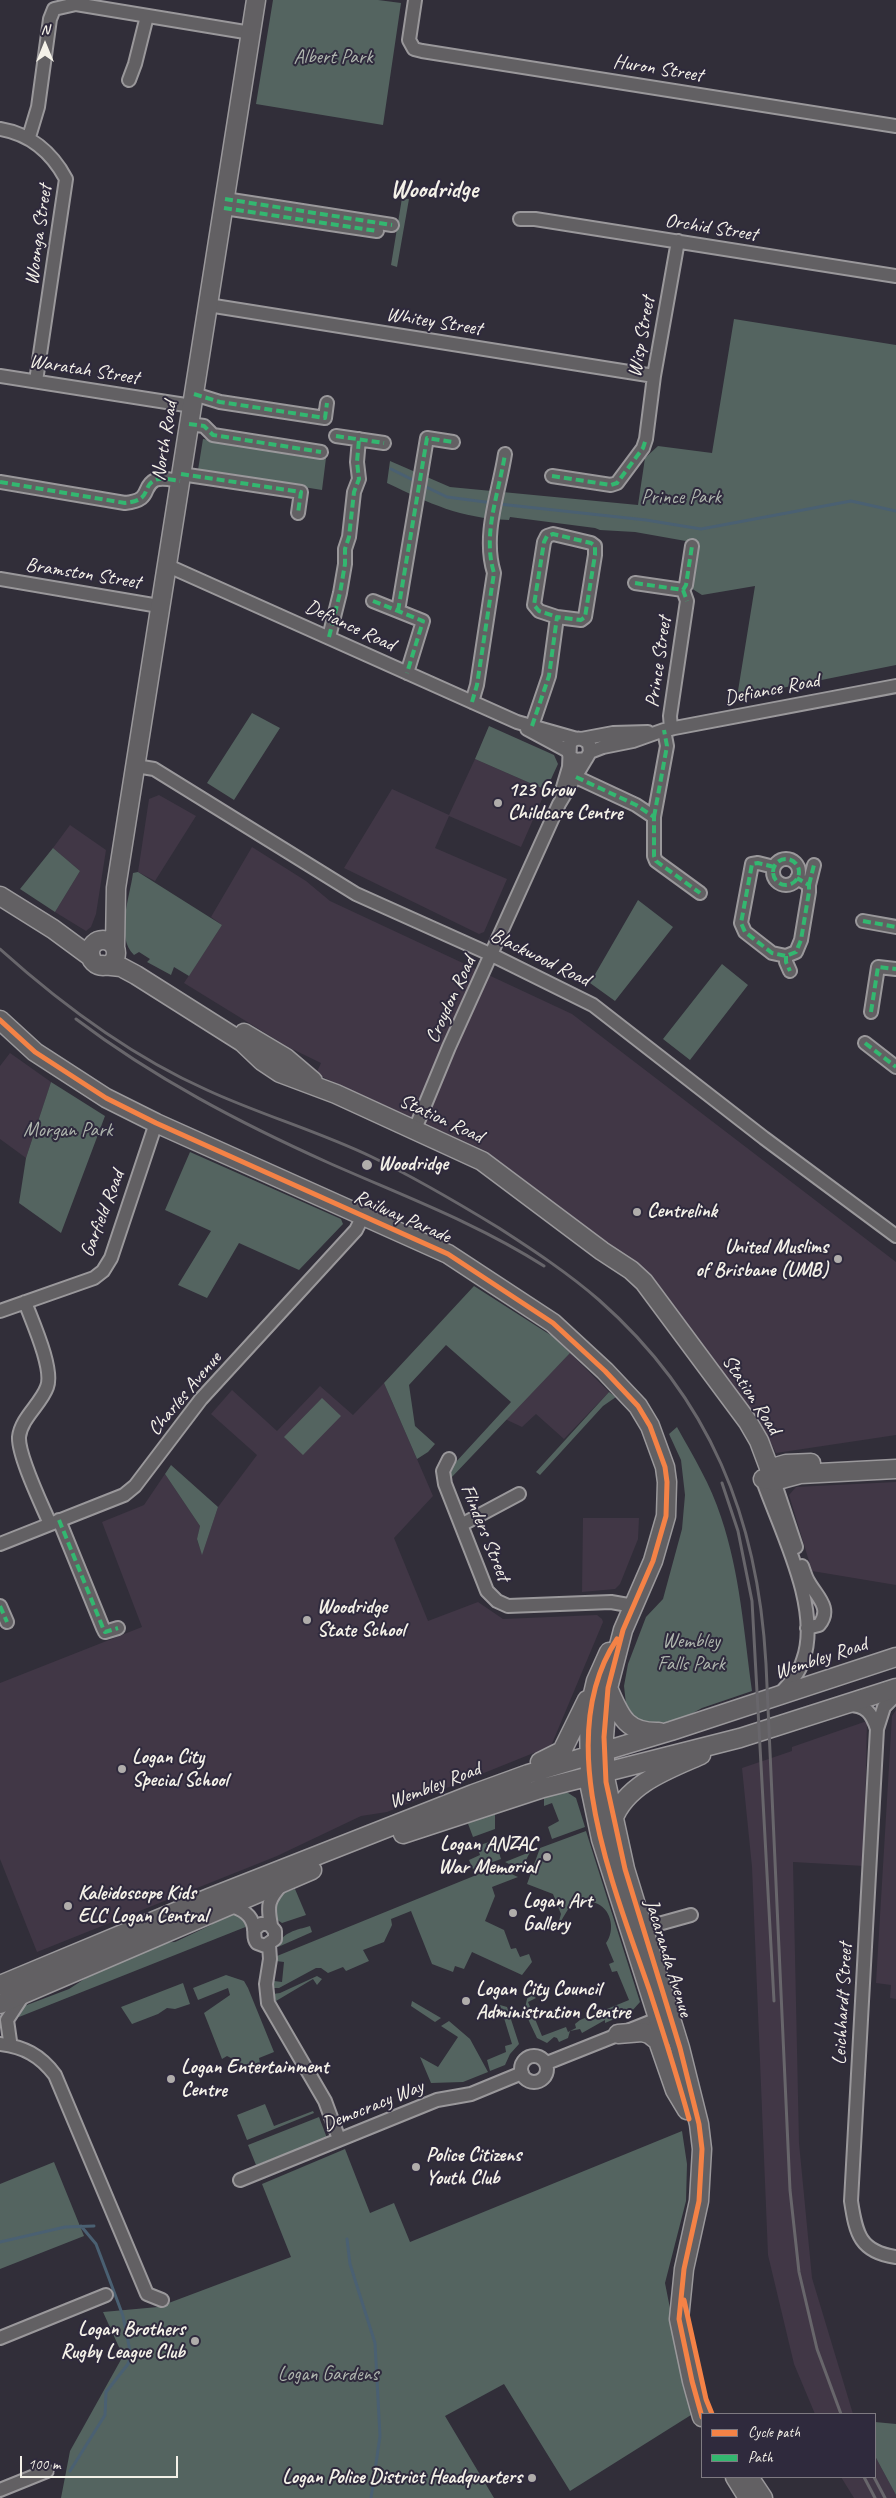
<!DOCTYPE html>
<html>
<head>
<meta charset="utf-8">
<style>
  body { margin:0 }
  #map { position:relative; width:896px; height:2498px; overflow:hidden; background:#312e39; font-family:Caveat,sans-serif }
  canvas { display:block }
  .legend { position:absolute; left:701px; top:2413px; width:175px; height:65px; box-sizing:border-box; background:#2f2a3d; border:1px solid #7e7a81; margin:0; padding:6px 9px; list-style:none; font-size:15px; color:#f4f1e8 }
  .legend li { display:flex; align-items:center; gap:10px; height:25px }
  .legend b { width:25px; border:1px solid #7e7a81 }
  .north { position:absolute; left:20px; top:20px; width:50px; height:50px; -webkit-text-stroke:4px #2f2a3d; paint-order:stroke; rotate:0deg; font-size:14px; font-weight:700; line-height:20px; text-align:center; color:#f4f1e8 }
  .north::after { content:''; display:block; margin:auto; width:18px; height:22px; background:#f4f1e8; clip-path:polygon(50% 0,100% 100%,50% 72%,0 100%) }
  .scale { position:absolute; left:20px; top:2456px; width:158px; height:22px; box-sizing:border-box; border:2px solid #f4f1e8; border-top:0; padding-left:6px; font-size:15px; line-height:18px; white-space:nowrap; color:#f4f1e8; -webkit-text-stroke:4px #2f2a3d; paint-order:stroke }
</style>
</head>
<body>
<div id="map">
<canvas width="896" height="2498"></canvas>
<ul class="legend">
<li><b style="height:6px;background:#f48246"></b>Cycle path</li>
<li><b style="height:6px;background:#33b770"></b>Path</li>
</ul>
<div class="north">N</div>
<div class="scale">100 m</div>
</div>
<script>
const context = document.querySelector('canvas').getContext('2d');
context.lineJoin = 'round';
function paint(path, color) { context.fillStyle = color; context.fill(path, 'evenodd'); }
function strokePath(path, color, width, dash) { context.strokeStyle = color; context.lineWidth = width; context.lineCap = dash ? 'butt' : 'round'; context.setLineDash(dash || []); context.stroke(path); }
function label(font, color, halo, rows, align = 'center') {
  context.font = font + ' Caveat,sans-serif'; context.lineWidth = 4; context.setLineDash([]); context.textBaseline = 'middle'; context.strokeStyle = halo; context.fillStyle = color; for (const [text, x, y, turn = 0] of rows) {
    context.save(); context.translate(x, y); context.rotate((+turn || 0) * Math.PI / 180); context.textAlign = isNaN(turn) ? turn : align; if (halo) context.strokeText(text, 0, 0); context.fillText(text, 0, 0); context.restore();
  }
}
paint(new Path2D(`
  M 475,759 L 546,790 L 521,847 L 449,816 L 435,848 L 507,879 L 484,932 L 479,934 L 344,868 L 392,789 L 449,815 Z
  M 159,795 L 196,816 L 155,881 L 138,872 L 149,799 Z
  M 70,825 L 106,850 L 96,914 L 91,927 L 86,931 L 55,912 L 80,871 L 53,848 Z
  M 252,847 L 306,881 L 330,901 L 572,1014 L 896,1262 L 896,1435 L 776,1453 L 760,1422 L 646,1273 L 486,1151 L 316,1074 L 321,1063 L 288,1047 L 184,983 L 222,925 L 211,917 Z
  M 10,1053 L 51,1082 L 26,1158 L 0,1139 L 0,1066 Z
  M 570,1353 L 609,1392 L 564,1439 L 536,1414 L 522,1427 L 505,1419 Z
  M 384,1383 L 433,1496 L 394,1538 L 428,1621 L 478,1602 L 503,1619 L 597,1615 L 602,1619 L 603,1622 L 551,1746 L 387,1812 L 361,1816 L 277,1856 L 37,1952 L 0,1859 L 0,1683 L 142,1627 L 102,1522 L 144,1505 L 165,1474 L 200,1526 L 197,1540 L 202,1554 L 218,1507 L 257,1455 L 211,1414 L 232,1390 L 277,1431 L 320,1386 L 353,1415 Z
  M 896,1482 L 896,1585 L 812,1571 L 789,1495 L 796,1487 Z
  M 583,1518 L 639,1518 L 638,1539 L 620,1584 L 615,1589 L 582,1592 Z
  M 896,1710 L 896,1999 L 890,1998 L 891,1985 L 876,1983 L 892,1716 Z
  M 867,1721 L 864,1866 L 793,1862 L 799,2143 L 812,2278 L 853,2414 L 815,2414 L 794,2364 L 768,2255 L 752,1867 L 742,1768 L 792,1751 L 792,1747 Z
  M 875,2456 L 896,2495 L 896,2498 L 854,2498 L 841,2477 L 875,2477 Z`), '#413746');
paint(new Path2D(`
  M 273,0 L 378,0 L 401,3 L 383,125 L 256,104 Z
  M 402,198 L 409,199 L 397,267 L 391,265 Z
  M 734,319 L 896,345 L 896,665 L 737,697 L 755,586 L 702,595 L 691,588 L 697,543 L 635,532 L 600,530 L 595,528 L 510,517 L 509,520 C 459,518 431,504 387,483 L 390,461 L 450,487 L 638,505 L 645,458 L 658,446 L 712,453 Z
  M 203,439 L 326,458 L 322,490 L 198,470 Z
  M 252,713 L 280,728 L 234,800 L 207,783 Z
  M 489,726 L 554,755 L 558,764 L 546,790 L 475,759 Z
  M 53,848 L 80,871 L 55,912 L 20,889 Z
  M 138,872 L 222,925 L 189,976 L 174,967 L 171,975 L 147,962 L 150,959 L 139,952 L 134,955 C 115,937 130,896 133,873 Z
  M 638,900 L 673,927 L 615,1001 L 590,983 Z
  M 722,964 L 748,985 L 690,1060 L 663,1039 Z
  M 51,1082 L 105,1116 L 61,1233 L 19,1203 L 26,1158 Z
  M 190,1152 L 341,1219 L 343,1224 L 299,1270 L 239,1243 L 207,1298 L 178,1285 L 211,1231 L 165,1210 Z
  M 474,1286 L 552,1336 L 570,1353 L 451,1478 L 451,1471 L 455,1463 L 511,1402 L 446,1345 L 409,1385 L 415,1426 L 435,1444 L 428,1452 L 417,1459 L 384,1383 Z
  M 609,1392 L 616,1397 L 603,1406 L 540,1475 L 536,1472 Z
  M 322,1398 L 341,1416 L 303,1455 L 284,1437 Z
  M 677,1427 C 693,1456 711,1485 721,1517 C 740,1573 744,1633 752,1691 L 702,1708 L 675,1723 L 655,1727 L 638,1721 L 626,1704 L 624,1686 L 628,1664 L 646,1617 L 663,1599 L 682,1529 L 685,1495 L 681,1460 L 669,1434 Z
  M 171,1465 L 218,1507 L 202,1555 L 197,1539 L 200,1526 L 165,1474 Z
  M 565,1791 L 576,1798 L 585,1827 L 552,1839 L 548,1827 L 559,1821 L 552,1803 L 544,1806 L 544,1797 Z
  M 495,1813 L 495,1829 L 473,1837 L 467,1821 Z
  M 586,1831 L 640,2002 L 631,2012 L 605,2023 L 605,2020 L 582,2033 L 580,2029 L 570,2031 L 568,2038 L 559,2042 L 557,2038 L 554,2037 L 547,2043 L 537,2038 C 530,2022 520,2009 530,1993 L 536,1998 L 528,2002 L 542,2036 L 566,2027 L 568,2032 L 576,2028 L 575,2024 L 580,2020 L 629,2000 L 617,1971 L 612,1972 L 609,1964 L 614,1962 L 606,1943 C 615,1931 612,1911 598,1904 C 589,1899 578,1903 570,1906 L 561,1921 L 566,1925 L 560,1930 L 558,1925 L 561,1914 L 553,1894 L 527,1884 L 540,1848 Z
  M 495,1840 L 501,1859 L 473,1869 L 469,1860 L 480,1855 L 477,1846 Z
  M 530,1852 L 523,1866 L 519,1869 L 505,1862 Z
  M 496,1867 L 518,1877 L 492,1887 L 495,1896 L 485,1921 L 504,1930 L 511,1949 L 516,1948 L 520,1957 L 529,1954 L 532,1962 L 522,1975 L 472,1952 L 464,1969 L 455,1966 L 453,1972 L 432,1964 L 411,1911 L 391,1919 L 392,1925 L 384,1942 L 363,1950 L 369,1961 L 346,1971 L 343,1967 L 328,1973 L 321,1968 L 316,1968 L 279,1988 L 273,1988 L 274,1981 L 282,1982 L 284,1962 L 276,1961 L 277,1956 Z
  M 295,1889 L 306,1915 L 282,1923 L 276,1919 L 272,1903 L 280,1894 Z
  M 241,1911 L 248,1926 L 19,2017 L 15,2016 L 19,2008 L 69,1989 L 109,1963 L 158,1943 L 175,1942 L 211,1925 L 219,1918 Z
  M 310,1926 L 312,1932 L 278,1947 C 281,1932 297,1930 310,1926 Z
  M 226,1975 L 244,1981 L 248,1988 L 274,2052 L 259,2058 L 260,2063 L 251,2068 L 227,2056 L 222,2059 L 204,2013 L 230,1995 L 228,1988 L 198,2000 L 193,1988 Z
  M 317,1976 L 322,1979 L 317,1985 L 313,1979 L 276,2001 L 273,1994 L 280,1993 Z
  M 183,1983 L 190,2004 L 175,2009 L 167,2008 L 158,2014 L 132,2024 L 121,2007 Z
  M 412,2001 L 441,2018 L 435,2022 L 411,2006 Z
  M 500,2005 L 507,2007 L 519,2044 L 510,2054 L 505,2065 L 490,2071 L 487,2060 L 506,2052 L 505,2046 L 512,2044 Z
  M 449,2021 L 470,2039 L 488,2072 L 463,2082 L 431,2083 L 420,2057 L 438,2067 L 458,2037 L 441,2026 Z
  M 265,2104 L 274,2126 L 313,2111 L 314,2113 L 247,2140 L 237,2115 Z
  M 319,2117 L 327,2138 L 256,2165 L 248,2145 Z
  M 682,2131 L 687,2164 L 686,2201 L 665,2283 L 691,2415 L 570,2491 L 504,2384 L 445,2416 L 494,2498 L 61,2498 L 70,2451 L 123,2356 L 103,2312 L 158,2307 L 291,2257 L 262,2184 L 345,2149 L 370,2213 L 394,2203 L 410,2242 Z
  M 54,2162 L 84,2236 L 0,2269 L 0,2184 Z
  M 875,2422 L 896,2424 L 896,2495 L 875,2456 Z`), '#546460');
strokePath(new Path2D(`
  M 391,469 L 417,482
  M 422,485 L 447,497 L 493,503
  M 499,504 L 646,520 L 701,529 L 851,501 L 896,511
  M 347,2239 L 350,2264 L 375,2343 L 380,2436 L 371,2498
  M 0,2242 L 65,2227 L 94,2226
  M 70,2471 L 105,2415 L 106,2392 L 128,2364 L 131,2356 L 123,2316 L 110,2281 L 96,2244 L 81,2226`), '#4a6072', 3);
const street = new Path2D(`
  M 415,0 L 409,40 L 414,49 L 422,51 L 896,126
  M 129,80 L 135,64 L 147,16
  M 0,129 C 30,134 52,153 66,179 L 36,381
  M 29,137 L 38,107 L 50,19 L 54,9 L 76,4 L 251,33
  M 225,199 L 392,225
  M 224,208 L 377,231
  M 520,219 L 535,219 L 896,276
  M 208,305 L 654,376
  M 0,376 L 192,406
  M 194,394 L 220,402 L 325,418 L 327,403
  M 189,424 L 204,426 L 213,435 L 321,452
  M 336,436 L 384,443
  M 181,474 L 301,492 L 298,513
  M 552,476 L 611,485 L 617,483 L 643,448 L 646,439 L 654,376 L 678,241
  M 0,482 L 125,503 C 153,500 141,487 155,480 C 163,477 172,480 180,481
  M 166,565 L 517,722 L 577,739
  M 0,579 L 159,606
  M 635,583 L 683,590 L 687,601 L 670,716 L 671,729
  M 683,590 L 686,585 L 692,546
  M 373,601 L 423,621 L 407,673
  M 398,611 L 427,438 L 453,442
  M 329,637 L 340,593 L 345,564 L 345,549 L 349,537 L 354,492 L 359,479 L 357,462 L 359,439
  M 472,702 L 477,685 L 494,573 C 482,534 499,493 505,454
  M 532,726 L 549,676 L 557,617 L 581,620 L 585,617 L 595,555 L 595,546 L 591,543 L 553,534 L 547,536 L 544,542 L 534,605 L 539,611 L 557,617
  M 527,729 L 568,751
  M 581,739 L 613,733 L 648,732
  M 590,752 L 603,747 L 633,741 L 664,730 L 896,686
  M 136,766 L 154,769 L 356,894 L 492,955 L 593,1005 L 764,1138 L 896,1236
  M 576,777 L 636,805 L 654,817 L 654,856 L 656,861 L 700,893
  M 561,794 L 569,767 L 570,743 C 576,737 582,737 589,744 L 590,752 L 586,759 L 575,760 L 569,755
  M 654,817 L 667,746 L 664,730
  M773 872a13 13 0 1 1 26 0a13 13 0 1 1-26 0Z
  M 774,867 L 758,863 L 752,864 L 741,923 L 745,932 L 772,953 L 786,956 L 796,952 L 801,940 L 809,892 L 809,885 L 797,878
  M 809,885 L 814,865
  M 863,921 L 896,927
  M 786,956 L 786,962 L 790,971
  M 871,1012 L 878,967 L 896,969
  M 865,1043 L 896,1067
  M 415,1129 L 449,1047 L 559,804 L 586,759
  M 25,1302 C 32,1321 54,1369 47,1387 C 41,1404 21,1418 19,1437 C 18,1456 42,1505 50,1524
  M 0,1311 L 94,1278 L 103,1271 L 111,1258 L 156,1123
  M 449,1459 L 443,1471 L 445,1484 L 487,1591 L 497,1601 L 508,1606 L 611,1602 L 634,1606
  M 762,1478 C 779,1528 822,1608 803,1660 C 799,1674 788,1685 779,1695
  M 774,1481 L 796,1547
  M 59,1520 L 103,1628 L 105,1632 L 118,1628
  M 461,1525 L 519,1494
  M 0,1544 L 124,1495 L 135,1486 L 201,1399 L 356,1230 L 363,1216
  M 802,1566 C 804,1571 805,1576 808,1581 C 816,1596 833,1608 819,1625 L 807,1628
  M 0,1606 L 7,1622
  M 896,1695 L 884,1707 L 877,1729 L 851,2201 C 856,2234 860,2252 896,2257
  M 848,1705 C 866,1705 872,1713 877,1729
  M 229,1905 C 241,1909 252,1914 254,1928 C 255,1935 253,1938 257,1943 L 265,1946 L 275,1939 L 275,1931 L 269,1924 L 261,1924 L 254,1930
  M 271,1925 C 267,1905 268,1900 282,1884
  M 637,1930 L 691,1915
  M 269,1945 L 270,1959 L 266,1984 L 268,2003 L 325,2101 L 339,2139
  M 10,2041 L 7,2020 L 24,1994
  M 0,2044 C 24,2047 40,2055 55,2075 L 147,2294 L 162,2300
  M521 2069a13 13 0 1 1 26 0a13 13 0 1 1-26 0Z
  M 547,2063 L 665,2016
  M 240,2180 L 437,2100 L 471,2094 L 522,2073
  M 0,2338 L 106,2295
  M 0,2490 L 47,2471`);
const secondary = new Path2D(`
  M 0,896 L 53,929 L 91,957
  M90 953a13 13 0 1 1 26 0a13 13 0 1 1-26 0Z
  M 115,947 L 116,888 L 256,0
  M 102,965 L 121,967 L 136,975 L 242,1042 L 262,1061 L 280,1073 L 336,1094 L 482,1161 L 602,1251 L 631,1270 L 644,1282 L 748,1422 L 759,1441 L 774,1481
  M 0,1020 L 35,1052 L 106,1098 L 156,1123 L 448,1254 L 553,1323 L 605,1371 L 638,1406 L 650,1426 L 665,1467 L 667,1482 L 666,1516 L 653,1561 L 623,1630 L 608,1688 L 604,1737 L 606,1782 L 625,1869 L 680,2048 L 699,2124 L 702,2149 L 699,2201 L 684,2269 L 679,2319 L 692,2381 L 702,2417
  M 244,1033 L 286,1058 L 313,1081
  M 769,1469 L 786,1464 L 811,1463
  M 763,1479 L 774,1481 L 800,1474 L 896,1469
  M 609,1652 L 596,1681 L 589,1711 L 590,1787 L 601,1839 L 664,2037
  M 608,1688 C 620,1715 625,1733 659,1732
  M 540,1762 L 562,1751 L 587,1700
  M 613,1820 C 626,1784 669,1769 701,1755
  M 403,1834 L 543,1788 L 740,1738 L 896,1688
  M 0,1985 L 209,1898 L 473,1794 L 528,1774 L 671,1731 L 896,1657
  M 0,2004 L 312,1870
  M 618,2034 L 642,2032 L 649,2034 L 658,2041 L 675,2090 L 687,2110
  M 735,2477 L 748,2498
  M 749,2477 L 763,2498`);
strokePath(street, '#9a989b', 16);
strokePath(secondary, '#9a989b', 21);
strokePath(street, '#626063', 12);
strokePath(secondary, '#626063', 18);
strokePath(new Path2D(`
  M 0,949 C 61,1004 131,1056 207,1090 C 261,1115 318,1131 372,1157 C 416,1178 458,1203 499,1228 C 533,1250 568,1273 599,1300 C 710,1398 758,1518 766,1664 L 790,2190 L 799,2272 L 817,2349 L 841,2414
  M 76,1019 C 154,1078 240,1123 329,1163 C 401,1195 477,1223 544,1266
  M 722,1483 L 738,1531 L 752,1601 L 774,2001
  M 864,2477 L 875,2498
  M 874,2477 L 885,2498`), '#68666b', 3);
strokePath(new Path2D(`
  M 225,199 L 392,225
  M 224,208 L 377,231
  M 194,394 L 220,402 L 325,418 L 327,403
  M 189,424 L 204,426 L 213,435 L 321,452
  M 336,436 L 384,443
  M 181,474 L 301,492 L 298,513
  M 552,476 L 611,485 L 617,483 L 643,448 L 646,439
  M 0,482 L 125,503 C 153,500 141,487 155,480 C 163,477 172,480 180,481
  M 635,583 L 683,590 L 687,601
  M 683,590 L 686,585 L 692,546
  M 373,601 L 423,621 L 407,673
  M 398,611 L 427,438 L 453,442
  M 329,637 L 340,593 L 345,564 L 345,549 L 349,537 L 354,492 L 359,479 L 357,462 L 359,439
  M 472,702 L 477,685 L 494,573 C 482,534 499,493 505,454
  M 532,726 L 549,676 L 557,617 L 581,620 L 585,617 L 595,555 L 595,546 L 591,543 L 553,534 L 547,536 L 544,542 L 534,605 L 539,611 L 557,617
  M 576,777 L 636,805 L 654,817 L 654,856 L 656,861 L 700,893
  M 654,817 L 667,746 L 664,730
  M773 872a13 13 0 1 1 26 0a13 13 0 1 1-26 0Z
  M 774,867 L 758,863 L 752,864 L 741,923 L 745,932 L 772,953 L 786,956 L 796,952 L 801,940 L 809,892 L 809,885 L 797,878
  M 809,885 L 814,865
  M 863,921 L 896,927
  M 786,956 L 786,962 L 790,971
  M 871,1012 L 878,967 L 896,969
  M 865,1043 L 896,1067
  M 59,1520 L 103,1628 L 105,1632 L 118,1628
  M 0,1606 L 7,1622`), '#33b770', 4, [8, 4]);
strokePath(new Path2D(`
  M 0,1020 L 35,1052 L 106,1098 L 156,1123 L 448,1254 L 553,1323 L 605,1371 L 638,1406 L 650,1426 L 665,1467 L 667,1482 L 666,1516 L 653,1561 L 623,1630 L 608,1688 L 604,1737 L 606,1782 L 625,1869 L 680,2048 L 699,2124 L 702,2149 L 699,2201 L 684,2269 L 679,2319 L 692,2381 L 702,2417
  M 617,1639 C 551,1738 614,1887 649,1989 C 663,2032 677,2075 689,2119
  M 684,2300 L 706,2399 L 712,2414`), '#f48246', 5);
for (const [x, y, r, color] of [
  [498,803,5,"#b0adab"],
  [367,1165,6,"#b0adab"],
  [637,1212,5,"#b0adab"],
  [838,1259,5,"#b0adab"],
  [307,1620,5,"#b0adab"],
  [122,1769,5,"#b0adab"],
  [547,1857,5,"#b0adab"],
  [68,1906,5,"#b0adab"],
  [513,1913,5,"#b0adab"],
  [466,2001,5,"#b0adab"],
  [171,2079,5,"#b0adab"],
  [416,2167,5,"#b0adab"],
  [195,2341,5,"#b0adab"],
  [532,2478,5,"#b0adab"]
]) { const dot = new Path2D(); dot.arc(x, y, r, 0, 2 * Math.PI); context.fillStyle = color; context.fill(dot); strokePath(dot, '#2f2a3d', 2); }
label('20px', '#afb6ae', '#2f2a3d', [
  ["Albert Park",333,58],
  ["Prince Park",681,498],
  ["Morgan Park",68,1131],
  ["Wembley",691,1642],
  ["Falls Park",691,1665],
  ["Logan Gardens",328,2375]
]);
label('20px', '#f4f1e8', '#2f2a3d', [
  ["Huron Street",658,69,9],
  ["Orchid Street",711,228,9],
  ["Woonga Street",39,235,-82],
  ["Whitey Street",434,322,9],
  ["Wisp Street",642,337,-80],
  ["Waratah Street",84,370,9],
  ["North Road",165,441,-81],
  ["Bramston Street",83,574,9],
  ["Defiance Road",350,626,25],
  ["Prince Street",659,662,-82],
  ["Defiance Road",772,690,-11],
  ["Blackwood Road",540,958,26],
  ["Croydon Road",451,1000,-65],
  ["Station Road",441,1119,25],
  ["Garfield Road",103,1214,-69],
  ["Railway Parade",402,1217,24],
  ["Charles Avenue",185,1394,-50],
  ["Station Road",751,1395,57],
  ["Flinders Street",485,1533,68],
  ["Wembley Road",821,1659,-18],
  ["Wembley Road",435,1786,-21],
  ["Jacaranda Avenue",668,1958,73],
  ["Leichhardt Street",843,2004,-87],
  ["Democracy Way",373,2106,-22]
]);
label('bold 20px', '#f4f1e8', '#2f2a3d', [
  ["123 Grow",508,791],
  ["Childcare Centre",508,814],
  ["Woodridge",378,1165],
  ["Centrelink",647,1212],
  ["United Muslims",828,1248,"right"],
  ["of Brisbane (UMB)",828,1271,"right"],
  ["Woodridge",317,1608],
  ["State School",317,1631],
  ["Logan City",132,1758],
  ["Special School",132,1781],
  ["Logan ANZAC",537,1845,"right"],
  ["War Memorial",537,1868,"right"],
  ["Kaleidoscope Kids",78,1894],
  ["ELC Logan Central",78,1917],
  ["Logan Art",523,1902],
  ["Gallery",523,1925],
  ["Logan City Council",476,1990],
  ["Administration Centre",476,2013],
  ["Logan Entertainment",181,2068],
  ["Centre",181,2091],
  ["Police Citizens",426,2156],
  ["Youth Club",426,2179],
  ["Logan Brothers",185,2330,"right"],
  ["Rugby League Club",185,2353,"right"],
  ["Logan Police District Headquarters",522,2478,"right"]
], 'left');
label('bold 25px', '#f4f1e8', '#2f2a3d', [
  ["Woodridge",434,190]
]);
</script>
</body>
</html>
